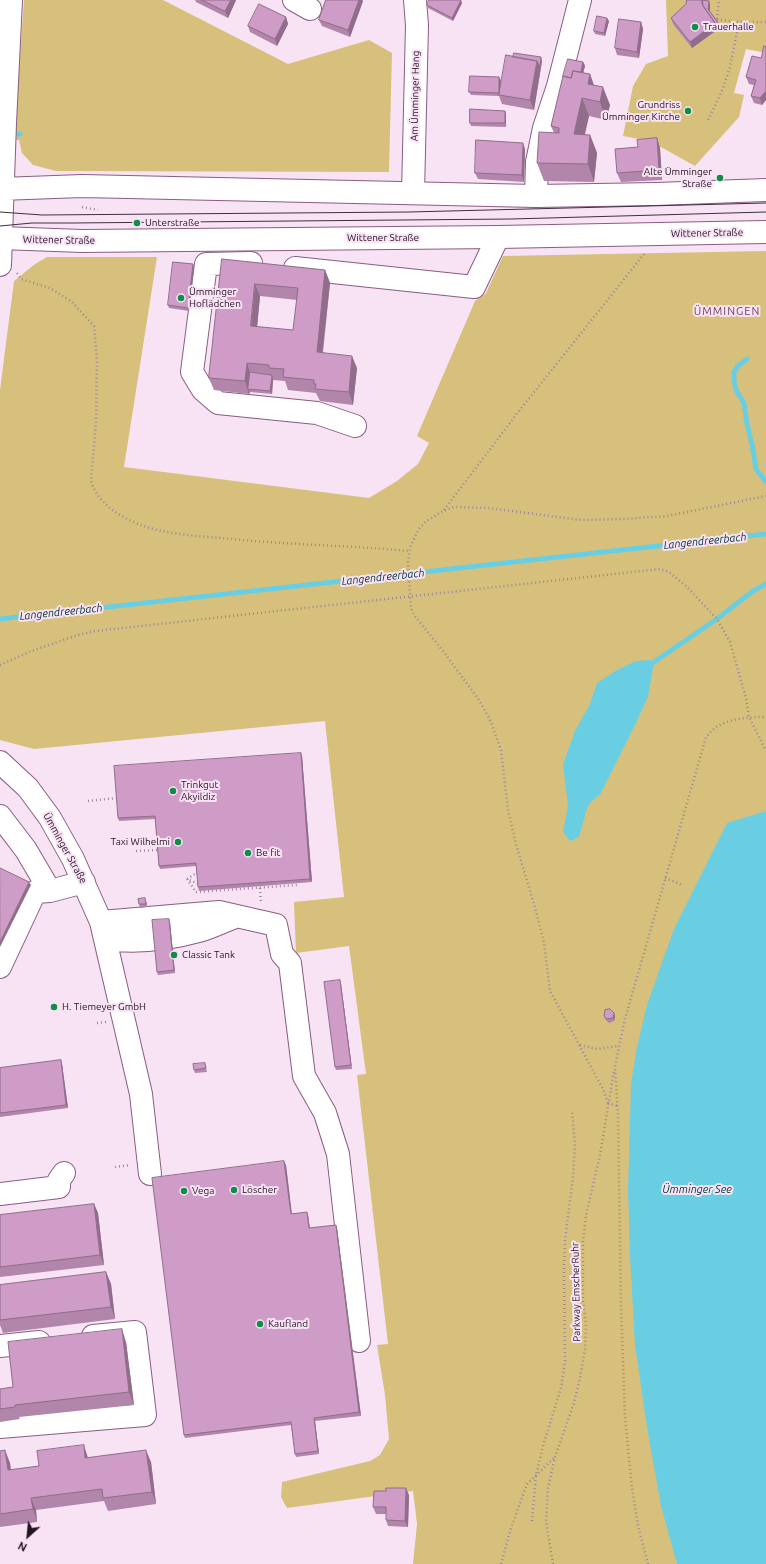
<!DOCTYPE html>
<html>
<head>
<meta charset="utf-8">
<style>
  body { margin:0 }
  #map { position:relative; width:766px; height:1564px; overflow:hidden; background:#f8e3f4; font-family:Ubuntu,sans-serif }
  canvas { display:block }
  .north { position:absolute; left:8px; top:1516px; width:40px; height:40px; -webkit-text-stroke:3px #f8e3f4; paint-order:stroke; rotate:207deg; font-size:11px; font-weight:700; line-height:16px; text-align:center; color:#251323 }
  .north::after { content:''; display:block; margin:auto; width:14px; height:18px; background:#251323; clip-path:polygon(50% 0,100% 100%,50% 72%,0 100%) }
</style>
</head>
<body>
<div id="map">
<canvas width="766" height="1564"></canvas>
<div class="north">N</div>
</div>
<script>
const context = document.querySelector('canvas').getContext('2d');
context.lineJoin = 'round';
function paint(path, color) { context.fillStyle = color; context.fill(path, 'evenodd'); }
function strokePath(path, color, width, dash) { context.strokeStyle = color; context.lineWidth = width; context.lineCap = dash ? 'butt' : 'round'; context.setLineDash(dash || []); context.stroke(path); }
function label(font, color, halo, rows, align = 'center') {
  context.font = font + ' Ubuntu,sans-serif'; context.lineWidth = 4; context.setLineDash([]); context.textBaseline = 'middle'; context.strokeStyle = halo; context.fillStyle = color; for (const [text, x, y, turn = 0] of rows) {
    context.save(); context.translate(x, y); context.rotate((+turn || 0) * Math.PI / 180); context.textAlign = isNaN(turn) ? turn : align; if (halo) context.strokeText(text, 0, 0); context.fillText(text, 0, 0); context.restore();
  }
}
paint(new Path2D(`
  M 24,0 L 163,0 L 288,64 L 369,40 L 392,53 L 389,172 L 56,171 L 33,165 L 22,153 L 19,140 L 14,140 Z
  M 666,0 L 766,0 L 766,53 L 746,49 L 734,93 L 744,95 L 739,117 L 695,166 L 650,141 L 623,136 L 633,86 L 646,64 L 668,56 Z
  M 766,251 L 766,1564 L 413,1564 L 417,1524 L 413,1491 L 287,1508 L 281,1497 L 282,1482 L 370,1461 L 380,1455 L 389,1439 L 385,1395 L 377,1345 L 388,1344 L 357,1075 L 366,1074 L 349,946 L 296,953 L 294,902 L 344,897 L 325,721 L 34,749 L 0,740 L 0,390 L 14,281 L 35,264 L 47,257 L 157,257 L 124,467 L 369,498 L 397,481 L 418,464 L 429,443 L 417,436 L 475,301 L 486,293 L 503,256 Z`), '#d6c07c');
paint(new Path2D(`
  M 649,660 L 654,662 L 648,697 L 634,727 L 601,793 L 588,805 L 579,837 L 570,841 L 563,832 L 568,806 L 563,764 L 575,731 L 589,706 L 597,683 L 617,670 L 636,661 Z
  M 766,811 L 766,1564 L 677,1564 L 661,1506 L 647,1427 L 635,1345 L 630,1257 L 628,1190 L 631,1084 L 637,1047 L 647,1005 L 674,929 L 727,823 Z`), '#6acee2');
strokePath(new Path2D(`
  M 10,134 L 20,134
  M 747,359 L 738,366 L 734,372 L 734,381 L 736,390 L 744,403 L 747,424 L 752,444 L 756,469 L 766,482
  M 0,619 L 766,534
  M 654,662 L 717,619 L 753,591 L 766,584`), '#6acee2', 5);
const minor = new Path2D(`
  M 294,0 L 310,9
  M 413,193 L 417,25 L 415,0
  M 536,196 L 537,162 L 544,128 L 558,86 L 580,0
  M 251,263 L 206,264 L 192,372 L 203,390 L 218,403 L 317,413 L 355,426
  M 295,268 L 474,287 L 498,237
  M 0,762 L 28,788 L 50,818 L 73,859 L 101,922 L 141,1094 L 150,1174
  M 0,816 L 26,850 L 50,891
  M 101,922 L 219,912 L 276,925 L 282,954 L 290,963 L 304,1076 L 325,1113 L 338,1154 L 359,1341
  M 106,939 C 136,943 170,939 199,931 C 210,928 222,922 233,918
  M 0,967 L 35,892 L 50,891 L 84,882
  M 0,1194 L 59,1187 L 59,1180 L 64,1173
  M 0,1346 L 39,1342
  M 0,1427 L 145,1415 L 135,1332 L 93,1336`);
const major = new Path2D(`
  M 0,189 L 82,186 L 536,196 L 656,194 L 766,190
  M 0,238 L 82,241 L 498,237 L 766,232
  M 0,265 L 5,123 L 11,0`);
strokePath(minor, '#8a5c83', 24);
strokePath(major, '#8a5c83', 24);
strokePath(new Path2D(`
  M 713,19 L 739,22 L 766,22
  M 717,19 L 719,0
  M 708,120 L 722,91 L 730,67 L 739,22
  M 82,207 L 98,210
  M 17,273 L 21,279 L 50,288 L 72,302 L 94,326 L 97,361 L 96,422 L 91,481 C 98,504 120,517 141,525 C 164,534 197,536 222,538 C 284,545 347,545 409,551
  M 444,510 L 519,411 L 645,253
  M 0,665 L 29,652 L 78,635 L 95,631 L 660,569 L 669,572 L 687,587 L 717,619 L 730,642 L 746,698 L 749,717 L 766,751
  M 88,801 L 117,798
  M 136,851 L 158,850
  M 198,872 L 187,879 L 199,884
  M 665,878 L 682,885
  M 187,879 L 196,892
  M 260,888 L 261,903
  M 196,892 L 297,885
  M 97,1023 L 106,1022
  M 580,1045 L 597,1049 L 618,1046
  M 608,1103 L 603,1089 L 550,991 L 544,943 L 536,911 L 516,844 L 508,810 L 501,750 L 491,722 L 479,700 L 443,651 L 414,615 L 411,608 L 408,562 L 410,548 L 418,530 L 425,522 L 443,511 L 454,507 L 489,508 L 581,520 L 624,519 L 667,516 L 766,496
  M 608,1103 L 618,1106
  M 115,1167 L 130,1165
  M 532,1521 L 536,1475 L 543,1446 L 561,1388 L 565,1361 L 564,1271 L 565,1240 L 573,1178 L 575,1144 L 572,1111
  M 501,1564 L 511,1528 L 527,1484 L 555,1457
  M 553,1564 L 546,1521 L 548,1488 L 555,1457 L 574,1403 L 580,1378 L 585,1349 L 586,1326 L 583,1301 L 583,1242 L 586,1215 L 600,1155 L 614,1071
  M 648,1564 L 638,1526 L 632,1488 L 625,1417 L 621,1305 L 618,1115 L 615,1066 L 625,1019 L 706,737 C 710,733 714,728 718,726 C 732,718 750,717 766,717`), '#9b8798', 2.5, [1, 3]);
strokePath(minor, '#fff', 22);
strokePath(major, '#fff', 22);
strokePath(new Path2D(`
  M 0,212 L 42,215 L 409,212 L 766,203
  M 0,226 L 32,223 L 72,223 L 511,219 L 766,212`), '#412e3e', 1);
paint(new Path2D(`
  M 195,0 L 236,0 L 228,18 L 196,2 Z
  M 326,0 L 362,0 L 363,1 L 350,37 L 322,26 L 319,20 Z
  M 687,0 L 703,0 L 709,1 L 710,5 L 710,11 L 721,27 L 692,48 L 673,24 L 671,18 L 686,4 Z
  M 462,3 L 453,21 L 428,8 L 427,5 Z
  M 286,17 L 288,24 L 277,46 L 250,32 L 248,26 Z
  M 609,21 L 605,36 L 595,34 L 594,31 Z
  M 641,22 L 643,29 L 639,58 L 617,55 L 615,48 Z
  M 766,47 L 766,100 L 762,105 L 754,103 L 751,96 L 754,85 L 749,84 L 746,77 L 761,58 Z
  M 542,61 L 534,110 L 502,104 L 499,96 L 471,95 L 469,92 L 499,77 L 501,81 L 500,85 Z
  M 583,62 L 585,66 L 583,73 L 590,74 L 594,85 L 610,105 L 606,120 L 589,116 L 584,135 L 590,135 L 597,153 L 594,182 L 544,181 L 537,163 L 554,133 L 551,126 L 563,76 Z
  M 506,114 L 506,127 L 471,126 L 470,123 Z
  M 657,138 L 660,148 L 662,180 L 621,182 L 617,173 L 638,147 Z
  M 525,149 L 524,182 L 478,179 L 475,173 Z
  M 222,259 L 325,270 L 330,283 L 323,353 L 357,368 L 353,405 L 320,401 L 316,393 L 288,390 L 285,381 L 273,380 L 272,394 L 250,392 L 249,394 L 214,390 L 209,378 ZM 260,296 L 297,300 L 293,330 L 257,327 Z
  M 193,264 L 194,268 L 189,311 L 169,308 L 168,305 Z
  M 302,756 L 312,882 L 199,891 L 198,887 L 196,866 L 160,869 L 159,866 L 155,819 L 119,821 L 118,818 Z
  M 147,902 L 147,907 L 140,908 L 139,904 Z
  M 170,922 L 175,973 L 158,975 L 157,972 Z
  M 341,984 L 352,1069 L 336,1070 L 335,1067 Z
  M 604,1016 L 615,1016 L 614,1021 L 609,1023 L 605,1019 Z
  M 61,1060 L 62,1064 L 68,1108 L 0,1117 L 0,1068 Z
  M 205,1063 L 207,1072 L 195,1073 L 194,1070 Z
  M 286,1165 L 292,1214 L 307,1212 L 308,1215 L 310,1228 L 336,1225 L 337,1228 L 361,1416 L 315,1421 L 319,1454 L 296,1457 L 295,1454 L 291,1425 L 185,1438 L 184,1435 Z
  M 94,1204 L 98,1213 L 104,1265 L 0,1277 L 0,1215 Z
  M 106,1272 L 111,1284 L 115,1319 L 3,1333 L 0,1325 L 0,1285 Z
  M 126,1342 L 134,1405 L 19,1417 L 20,1419 L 0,1422 L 0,1389 L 13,1387 Z
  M 0,1451 L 10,1463 L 11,1470 L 39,1466 L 88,1457 L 151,1462 L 156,1504 L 108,1511 L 104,1501 L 36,1510 L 37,1522 L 0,1527 Z
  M 409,1495 L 408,1527 L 388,1526 L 386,1520 L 386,1514 L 376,1514 L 373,1507 Z`), '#b186aa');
paint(new Path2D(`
  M 231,0 L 236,0 L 228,18 L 225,11 Z
  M 359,0 L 362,0 L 363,1 L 350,37 L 348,30 Z
  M 461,0 L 462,3 L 453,21 L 452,18 Z
  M 709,1 L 710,5 L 710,12 L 708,9 Z
  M 286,17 L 288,24 L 277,46 L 275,39 Z
  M 607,18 L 609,21 L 605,36 L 604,33 Z
  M 641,22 L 643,29 L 639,58 L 637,52 Z
  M 715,23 L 719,24 L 721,27 L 692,48 L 690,42 Z
  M 541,57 L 542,61 L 534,110 L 530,100 L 537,61 Z
  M 583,62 L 585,66 L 577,96 L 576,93 Z
  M 590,74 L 596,92 L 588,84 Z
  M 499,77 L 501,81 L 500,95 L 499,93 Z
  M 603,87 L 610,105 L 606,120 L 600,102 Z
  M 766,91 L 766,100 L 762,105 L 760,98 Z
  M 582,98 L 589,116 L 581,152 L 574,134 Z
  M 505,111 L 506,114 L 506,127 L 505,123 Z
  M 590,135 L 597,153 L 594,182 L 588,164 Z
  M 657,138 L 660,148 L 662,180 L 659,170 Z
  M 523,143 L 525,149 L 524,182 L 522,175 Z
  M 193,264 L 194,268 L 189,311 L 188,308 Z
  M 325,270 L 330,283 L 321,364 L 317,352 Z
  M 255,284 L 260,296 L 256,338 L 251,326 Z
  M 352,356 L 357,368 L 353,405 L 349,392 Z
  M 247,363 L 251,376 L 248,389 L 250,392 L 249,394 L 245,381 Z
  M 272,376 L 273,380 L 272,394 L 270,391 Z
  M 301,753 L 302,756 L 312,882 L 310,879 Z
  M 29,882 L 31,885 L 0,947 L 0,942 Z
  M 169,919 L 170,922 L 175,973 L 174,970 Z
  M 340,980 L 341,984 L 352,1069 L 351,1065 Z
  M 614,1013 L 615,1016 L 614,1021 L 613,1018 Z
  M 61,1060 L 62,1064 L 68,1108 L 66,1105 Z
  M 284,1161 L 286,1165 L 292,1217 L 291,1214 Z
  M 94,1204 L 98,1213 L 104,1265 L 100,1255 Z
  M 307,1212 L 308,1215 L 310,1231 L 309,1228 Z
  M 336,1225 L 337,1228 L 361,1416 L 359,1412 Z
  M 106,1272 L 111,1284 L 115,1319 L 111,1307 Z
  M 122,1329 L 126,1342 L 134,1405 L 129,1392 Z
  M 314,1418 L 315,1421 L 319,1454 L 318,1451 Z
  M 84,1445 L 88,1458 L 85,1458 Z
  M 5,1450 L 10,1463 L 12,1482 L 8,1470 Z
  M 146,1450 L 151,1462 L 156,1504 L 152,1492 Z
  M 406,1488 L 409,1495 L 408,1527 L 405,1521 Z
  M 31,1498 L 36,1510 L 37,1522 L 33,1509 Z`), '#906d8b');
const building = new Path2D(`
  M 202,0 L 231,0 L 225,11 Z
  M 326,0 L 359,0 L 348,30 L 319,20 Z
  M 429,0 L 461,0 L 452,18 L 427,5 Z
  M 687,0 L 702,0 L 702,4 L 715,23 L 690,42 L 671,18 L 686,4 Z
  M 703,0 L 709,1 L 708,9 L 719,24 L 716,27 L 715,23 L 703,6 Z
  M 259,4 L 286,17 L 275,39 L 248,26 Z
  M 597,16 L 607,18 L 604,33 L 594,31 Z
  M 619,19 L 641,22 L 637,52 L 615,48 Z
  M 764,46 L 766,47 L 766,91 L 760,98 L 751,96 L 756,80 L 746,77 L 752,56 L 761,58 Z
  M 514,53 L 541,57 L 540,67 L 537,61 L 513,57 Z
  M 506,55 L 537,61 L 530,100 L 499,95 Z
  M 568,59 L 583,62 L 581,72 L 573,71 L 571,78 L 563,76 Z
  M 573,71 L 590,74 L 588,84 L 603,87 L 600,102 L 582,98 L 574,134 L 590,135 L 588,164 L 537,163 L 539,132 L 559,133 L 559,128 L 551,126 L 563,76 L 571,78 Z
  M 470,76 L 499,77 L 499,93 L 469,92 Z
  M 470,109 L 505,111 L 505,123 L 470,123 Z
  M 657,138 L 659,170 L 617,173 L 615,149 L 638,147 L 637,140 Z
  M 476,140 L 523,143 L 522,175 L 475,173 Z
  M 222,259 L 325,270 L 317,352 L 352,356 L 349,392 L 315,389 L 316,384 L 314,384 L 314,380 L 283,377 L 284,369 L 269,368 L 269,365 L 247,363 L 245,381 L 209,378 ZM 255,284 L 298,288 L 293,330 L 251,326 Z
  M 173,262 L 193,264 L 188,308 L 168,305 Z
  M 250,372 L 271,375 L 272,376 L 270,391 L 248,389 Z
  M 301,753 L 310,879 L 198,887 L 196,863 L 159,866 L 155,816 L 118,818 L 114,766 Z
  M 0,868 L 29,882 L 0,942 Z
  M 145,898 L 146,904 L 139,904 L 138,899 Z
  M 169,919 L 174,970 L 157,972 L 152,920 Z
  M 340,980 L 351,1065 L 335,1067 L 324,982 Z
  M 610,1009 L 614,1013 L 613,1018 L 607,1019 L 604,1016 L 605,1010 Z
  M 61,1060 L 66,1105 L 0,1113 L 0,1068 Z
  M 205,1063 L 206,1068 L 194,1070 L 193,1064 Z
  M 284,1161 L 291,1214 L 307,1212 L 309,1228 L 336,1225 L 359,1412 L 314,1418 L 318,1451 L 295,1454 L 291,1422 L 184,1435 L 152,1178 Z
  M 94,1204 L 100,1255 L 0,1267 L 0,1215 Z
  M 106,1272 L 111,1307 L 0,1320 L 0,1285 Z
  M 122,1329 L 129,1392 L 15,1405 L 15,1407 L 0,1409 L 0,1389 L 13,1387 L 8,1342 Z
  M 84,1445 L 85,1458 L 146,1450 L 152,1492 L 103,1498 L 102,1489 L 31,1498 L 33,1509 L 0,1514 L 0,1451 L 5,1450 L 8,1470 L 39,1466 L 37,1451 Z
  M 386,1488 L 406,1488 L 405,1521 L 386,1520 L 386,1507 L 373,1507 L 374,1491 L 386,1491 Z`);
paint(building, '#ce9cc6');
strokePath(building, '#906d8b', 1);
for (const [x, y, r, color] of [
  [695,27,4,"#0f8d49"],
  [688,111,4,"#0f8d49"],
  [720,178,4,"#0f8d49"],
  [137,223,4,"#0f8d49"],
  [181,298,4,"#0f8d49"],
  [173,791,4,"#0f8d49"],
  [178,842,4,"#0f8d49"],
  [248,853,4,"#0f8d49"],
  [174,955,4,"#0f8d49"],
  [54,1007,4,"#0f8d49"],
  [234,1190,4,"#0f8d49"],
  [184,1191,4,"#0f8d49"],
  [260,1324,4,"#0f8d49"]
]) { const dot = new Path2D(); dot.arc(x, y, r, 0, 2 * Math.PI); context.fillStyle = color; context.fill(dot); strokePath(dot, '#f8e3f4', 1.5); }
label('10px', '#251323', '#f8e3f4', [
  ["Trauerhalle",703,27],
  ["Grundriss",680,105,"right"],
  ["Ümminger Kirche",680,117,"right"],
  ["Alte Ümminger",712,172,"right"],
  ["Straße",712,184,"right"],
  ["Unterstraße",145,223],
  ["Ümminger",189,292],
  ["Hoflädchen",189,304],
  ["Trinkgut",181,785],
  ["Akyildiz",181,797],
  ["Taxi Wilhelmi",170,842,"right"],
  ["Be fit",256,853],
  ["Classic Tank",182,955],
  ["H. Tiemeyer GmbH",62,1007],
  ["Löscher",242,1190],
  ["Vega",192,1191],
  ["Kaufland",268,1324]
], 'left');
label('10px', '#251323', '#f8e3f4', [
  ["Am Ümminger Hang",415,96,-89],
  ["Wittener Straße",707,233,-1],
  ["Wittener Straße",383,238],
  ["Wittener Straße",59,240,1],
  ["Ümminger Straße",65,848,61],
  ["Parkway EmscherRuhr",576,1292,-91]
]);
context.letterSpacing = '1px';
label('11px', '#6d4167', '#f8e3f4', [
  ["ÜMMINGEN",727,311]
]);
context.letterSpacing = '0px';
label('italic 11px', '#02343c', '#f8e3f4', [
  ["Langendreerbach",705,541,-6],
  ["Langendreerbach",383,577,-6],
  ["Langendreerbach",61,612,-6],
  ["Ümminger See",697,1189]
]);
</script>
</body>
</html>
